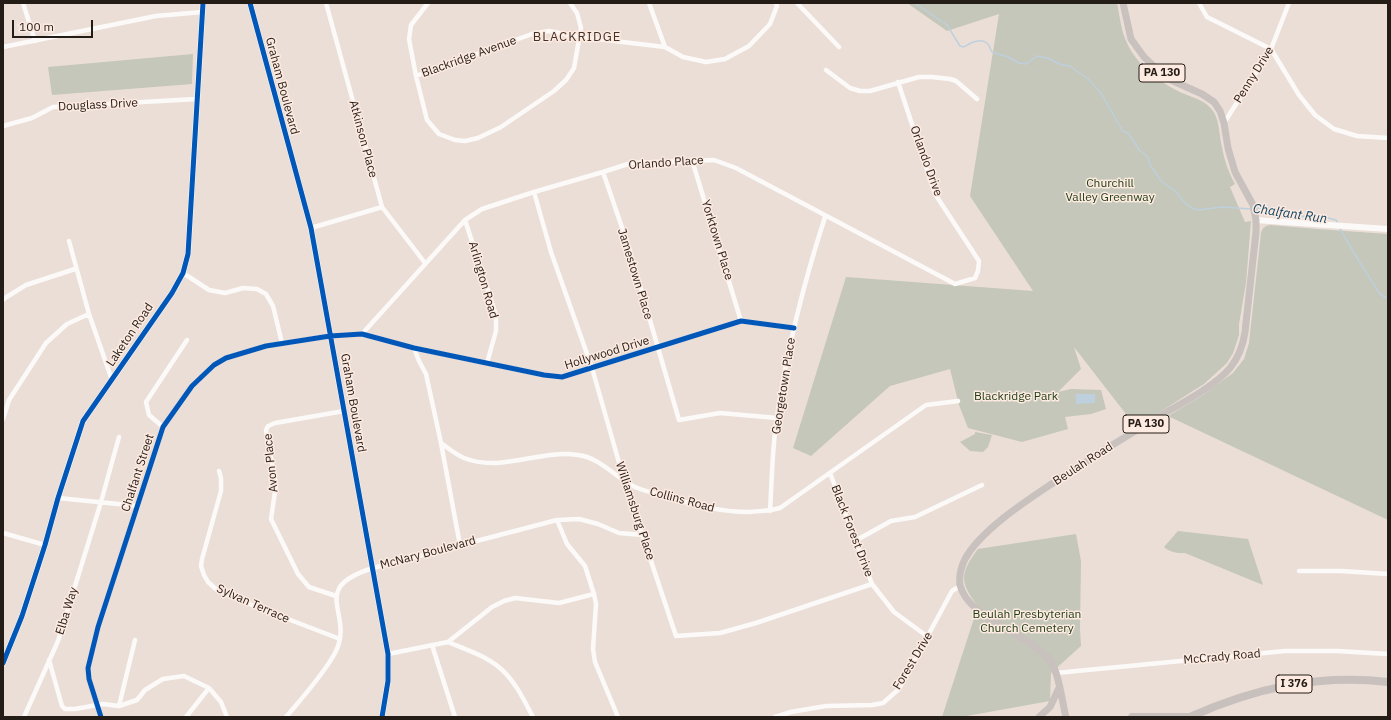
<!DOCTYPE html>
<html>
<head>
<meta charset="utf-8">
<style>
  body { margin:0 }
  #map { position:relative; width:1391px; height:720px; overflow:hidden; background:#ebded7; font-family:"IBM Plex Sans",sans-serif }
  canvas { display:block }
  .frame { position:absolute; inset:0; border:4px solid #241c17; pointer-events:none }
  .scale { position:absolute; left:12px; top:20px; width:81px; height:18px; box-sizing:border-box; border:2px solid #241c17; border-top:0; padding-left:5px; font-size:12px; line-height:14px; white-space:nowrap; color:#241c17; -webkit-text-stroke:3px #fdeae0; paint-order:stroke }
</style>
</head>
<body>
<div id="map">
<canvas width="1391" height="720"></canvas>
<div class="frame"></div>
<div class="scale">100 m</div>
</div>
<script>
const context = document.querySelector('canvas').getContext('2d');
context.lineJoin = 'round';
function paint(path, color) { context.fillStyle = color; context.fill(path, 'evenodd'); }
function strokePath(path, color, width, dash) { context.strokeStyle = color; context.lineWidth = width; context.lineCap = dash ? 'butt' : 'round'; context.setLineDash(dash || []); context.stroke(path); }
function label(font, color, halo, rows, align = 'center') {
  context.font = font + ' "IBM Plex Sans",sans-serif'; context.lineWidth = 3; context.setLineDash([]); context.textBaseline = 'middle'; context.strokeStyle = halo; context.fillStyle = color; for (const [text, x, y, turn = 0] of rows) {
    context.save(); context.translate(x, y); context.rotate((+turn || 0) * Math.PI / 180); context.textAlign = isNaN(turn) ? turn : align; if (halo) context.strokeText(text, 0, 0); context.fillText(text, 0, 0); context.restore();
  }
}
paint(new Path2D(`
  M 907,3 L 1117,3 C 1120,17 1121,32 1128,45 C 1138,66 1161,83 1182,93 C 1194,98 1205,100 1213,111 C 1220,121 1219,136 1222,147 C 1224,160 1229,173 1235,184 L 1230,187 L 1245,222 L 1251,221 L 1246,283 L 1239,324 L 1239,335 L 1233,353 L 1227,363 L 1204,384 L 1136,427 L 1074,347 L 1081,369 L 1058,392 L 1071,389 L 1101,390 L 1106,409 L 1091,414 L 1065,417 L 1068,429 L 1022,442 L 968,428 L 959,405 L 950,369 L 890,386 L 811,456 L 793,448 L 846,277 L 1033,291 L 970,196 L 999,14 L 947,31 Z
  M 193,54 L 192,84 L 52,95 L 48,67 Z
  M 1270,225 L 1317,229 L 1388,234 L 1388,520 L 1168,416 L 1203,395 L 1233,373 L 1244,359 L 1249,343 L 1261,233 C 1263,227 1265,226 1270,225 Z
  M 975,432 L 992,435 L 988,447 L 983,452 L 970,451 L 960,442 L 975,434 Z
  M 1178,531 L 1248,539 L 1263,585 L 1185,553 C 1177,553 1171,553 1164,547 Z
  M 1076,534 L 1081,561 L 1080,629 L 1081,646 L 1051,673 L 1050,701 L 961,717 L 942,717 L 978,606 C 959,582 960,573 978,549 Z`), '#c4c7b9');
paint(new Path2D(`
  M 1076,394 L 1095,394 L 1095,403 L 1076,404 Z`), '#bed0dd');
strokePath(new Path2D(`
  M 915,3 L 947,25 L 960,46 L 964,47 C 970,43 980,38 987,43 C 990,45 990,50 992,52 L 1008,57 L 1019,63 L 1026,64 L 1037,56 L 1047,58 L 1062,65 L 1070,66 L 1088,79 L 1101,93 L 1122,130 L 1124,132 L 1128,133 L 1140,151 L 1147,156 L 1151,166 L 1161,181 L 1175,191 L 1186,204 L 1192,208 L 1198,210 L 1223,207 L 1251,209
  M 1257,208 L 1270,208 L 1292,216 L 1324,217 L 1336,220 L 1338,224
  M 1340,229 L 1357,258 L 1380,294 L 1388,299`), '#bed0dd', 1.5);
strokePath(new Path2D(`
  M 23,3 L 35,41
  M 326,3 L 382,207 L 425,263
  M 428,3 L 411,25 L 409,39 L 416,76 L 427,120 L 439,134 L 455,140 L 465,141 L 478,138 L 501,127 L 554,91 L 566,80 L 574,68 L 581,28 L 577,13 L 570,3
  M 649,3 L 665,47
  M 797,3 L 839,47
  M 1199,3 L 1207,17 L 1271,49 L 1299,95 L 1315,115 L 1334,129 L 1357,136 L 1388,138
  M 3,47 L 156,16 L 202,12
  M 826,70 L 850,88 L 860,91 L 870,91 L 919,77 L 932,77 L 950,79 L 956,81 L 977,99
  M 416,76 L 532,34 L 549,31 L 580,37 L 665,47 L 683,57 L 706,62 L 725,59 L 749,46 L 770,24 L 777,6 L 776,3
  M 1224,123 L 1271,49 L 1289,3
  M 3,126 L 32,118 L 53,107 L 197,99
  M 692,160 L 741,321
  M 603,172 L 629,248 L 679,420 L 720,413 L 777,418
  M 534,192 L 551,252 L 592,368 L 624,480 L 676,636 L 720,633 L 756,623 L 872,584
  M 465,220 L 496,315 L 496,331 L 487,363
  M 311,228 L 382,207
  M 69,241 L 89,314 L 112,380
  M 183,273 L 209,290 L 225,293 L 243,288 L 257,289 L 266,294 L 273,306 L 282,343
  M 3,300 L 5,298 L 26,285 L 75,269
  M 362,334 L 465,220 L 482,209 L 534,192 L 603,172 L 631,163 L 714,160 L 736,168 L 955,284 L 975,278 L 978,271 L 979,261 L 935,194 L 898,82
  M 414,348 L 419,361 L 426,374 L 441,443 C 448,448 456,455 464,458 C 502,473 539,449 578,455 C 599,457 616,478 635,487 C 644,491 655,493 664,496 C 694,505 719,512 750,512 C 760,511 770,511 780,508 L 926,405 L 958,401
  M 3,419 L 9,400 L 46,343 L 67,324 L 89,314
  M 163,427 L 149,415 L 146,402 L 187,340
  M 441,443 L 460,545
  M 219,471 L 221,478 L 221,491 L 202,559 L 201,566 L 204,575 L 208,582 L 217,590 L 259,608 L 340,639
  M 830,473 L 872,584 L 894,612 L 928,637
  M 58,498 L 138,506
  M 770,511 C 772,480 772,448 777,417 C 787,349 804,282 825,217
  M 557,520 L 567,544 L 585,566 L 594,594 L 596,604 L 593,649 L 595,662 L 618,717
  M 3,533 L 45,545
  M 855,541 L 891,521 L 915,517 L 982,485
  M 1299,571 L 1341,571 L 1388,574
  M 336,596 L 309,587 L 298,574 L 271,519 L 276,485 L 266,430 L 268,426 L 275,423 L 344,411
  M 448,642 C 465,649 486,656 500,668 C 515,681 524,700 533,717
  M 432,645 L 455,717
  M 388,654 L 448,642 L 492,607 L 504,601 L 515,598 L 559,603 L 594,594
  M 49,660 L 62,706 L 65,709 L 75,709 L 103,704 L 119,706 L 137,700 L 145,690 L 163,679 L 184,676 L 209,688 L 221,702 L 227,717
  M 1056,673 L 1285,651 L 1337,651 L 1388,654
  M 119,706 L 135,640
  M 24,717 L 58,641 L 101,502 L 119,437
  M 101,717 L 89,679 L 88,668 L 98,627 L 163,427 L 192,386 L 214,365 L 226,358 L 266,346 L 330,336 L 362,334 L 414,348 L 544,375 L 562,377 L 741,321 L 794,328
  M 186,717 L 209,688
  M 286,717 C 302,698 323,675 335,653 C 356,613 306,589 373,568 L 557,520 L 579,519 L 598,524 L 619,533 L 643,535
  M 775,717 L 791,712 L 826,706 L 872,705 L 883,703 L 899,689 L 952,591 L 960,586`), '#fcfaf9', 4.5);
strokePath(new Path2D(`
  M 250,3 L 311,228 L 388,654 L 388,681 L 382,717
  M 1256,220 L 1388,229
  M 3,663 L 22,616 L 45,545 L 58,498 L 83,421 L 172,293 L 183,273 L 188,254 L 203,3`), '#fcfaf9', 6);
strokePath(new Path2D(`
  M 1039,717 L 1050,707 L 1059,688
  M 1066,717 C 1062,702 1059,673 1051,662 C 1031,634 968,619 960,585 C 959,577 961,567 965,559 C 981,530 1026,501 1053,483 C 1088,460 1123,438 1158,417 C 1180,404 1214,387 1230,368 C 1239,357 1243,346 1245,332 L 1256,232 L 1256,220 L 1253,205 L 1235,172 L 1228,148 L 1224,123 L 1220,111 L 1214,102 L 1202,94 L 1173,81 L 1159,71 L 1144,57 L 1131,39 L 1123,3`), '#c8c1be', 7);
strokePath(new Path2D(`
  M 1132,717 L 1193,717
  M 1190,717 C 1254,688 1318,674 1388,682`), '#c8c0bc', 8);
strokePath(new Path2D(`
  M 250,3 L 311,228 L 388,654 L 388,681 L 382,717
  M 3,663 L 22,616 L 45,545 L 58,498 L 83,421 L 172,293 L 183,273 L 188,254 L 203,3
  M 101,717 L 89,679 L 88,668 L 98,627 L 163,427 L 192,386 L 214,365 L 226,358 L 266,346 L 330,336 L 362,334 L 414,348 L 544,375 L 562,377 L 741,321 L 794,328`), '#0057b8', 5);
for (const [x, y, w] of [
  [1162,73,46],
  [1146,424,46],
  [1294,684,36]
]) { const box = new Path2D(); box.roundRect(x - w / 2, y - 9, w, 18, 3); context.fillStyle = '#fdeae0'; context.fill(box); strokePath(box, '#241c17', 1); }
label('bold 11px', '#241c17', null, [
  ["PA 130",1162,73],
  ["PA 130",1146,424],
  ["I 376",1294,684]
]);
label('12px', '#241c17', '#fdeae0', [
  ["Blackridge Avenue",469,57,-20],
  ["Penny Drive",1254,75,-58],
  ["Graham Boulevard",282,86,75],
  ["Douglass Drive",98,105,-3],
  ["Atkinson Place",363,139,75],
  ["Orlando Drive",926,161,70],
  ["Orlando Place",666,163,-4],
  ["Yorktown Place",717,240,73],
  ["Jamestown Place",635,274,73],
  ["Arlington Road",483,280,74],
  ["Laketon Road",130,335,-56],
  ["Hollywood Drive",607,353,-17],
  ["Georgetown Place",784,386,-81],
  ["Graham Boulevard",353,403,80],
  ["Avon Place",271,463,-96],
  ["Beulah Road",1083,464,-33],
  ["Chalfant Street",138,473,-72],
  ["Collins Road",682,500,15],
  ["Williamsburg Place",635,511,72],
  ["Black Forest Drive",852,531,69],
  ["McNary Boulevard",428,553,-15],
  ["Sylvan Terrace",253,604,24],
  ["Elba Way",67,611,-73],
  ["McCrady Road",1222,657,-5],
  ["Forest Drive",913,661,-59]
]);
label('12px', '#213f17', '#fdeae0', [
  ["Churchill",1110,184],
  ["Valley Greenway",1110,198],
  ["Blackridge Park",1016,397],
  ["Beulah Presbyterian",1027,615],
  ["Church Cemetery",1027,629]
]);
context.letterSpacing = '1px';
label('13px', '#443228', '#fdeae0', [
  ["BLACKRIDGE",577,37]
]);
context.letterSpacing = '0px';
label('italic 13px', '#0e4563', '#fdeae0', [
  ["Chalfant Run",1290,214,8]
]);
</script>
</body>
</html>
